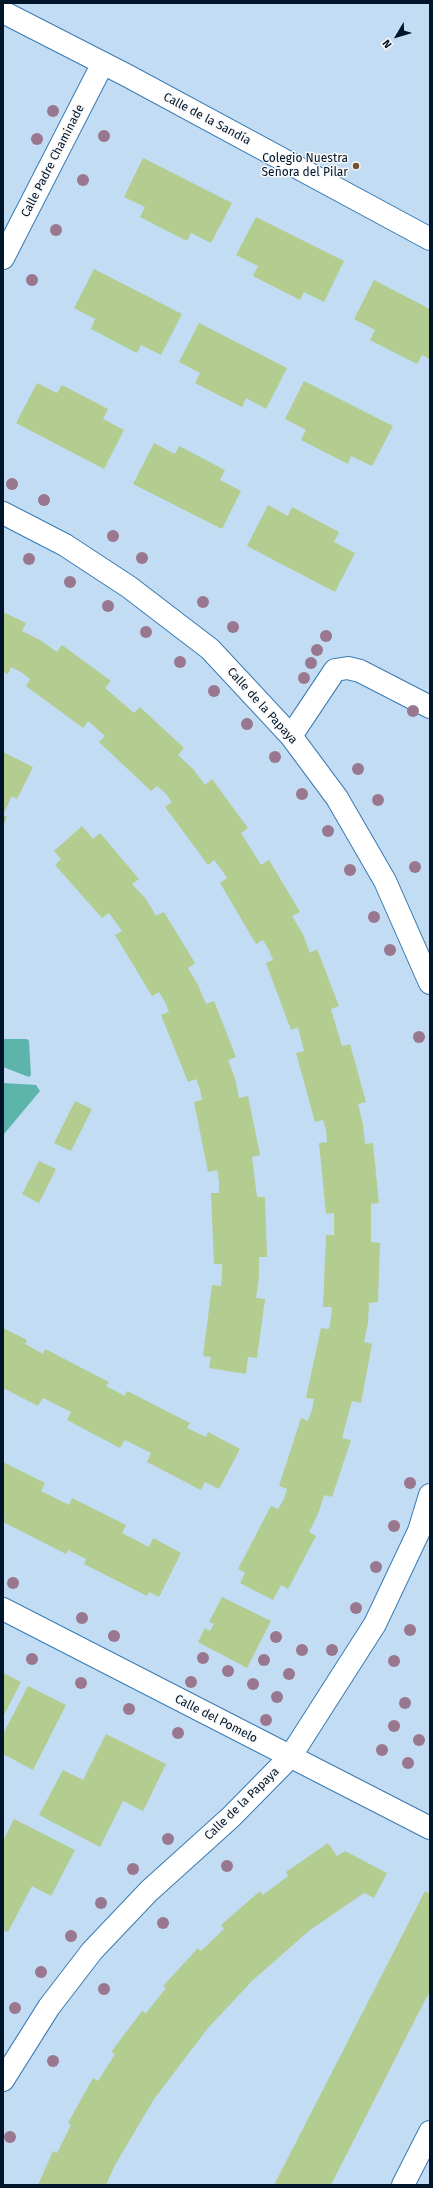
<!DOCTYPE html>
<html>
<head>
<meta charset="utf-8">
<style>
  body { margin:0 }
  #map { position:relative; width:433px; height:2188px; overflow:hidden; background:#c2dcf4; font-family:"Fira Sans",sans-serif }
  canvas { display:block }
  .frame { position:absolute; inset:0; border:4px solid #00152a; pointer-events:none }
  .north { position:absolute; left:377px; top:16px; width:40px; height:40px; -webkit-text-stroke:3px #f9f9f9; paint-order:stroke; rotate:232deg; font-size:11px; font-weight:700; line-height:16px; text-align:center; color:#00152a }
  .north::after { content:''; display:block; margin:auto; width:14px; height:18px; background:#00152a; clip-path:polygon(50% 0,100% 100%,50% 72%,0 100%) }
</style>
</head>
<body>
<div id="map">
<canvas width="433" height="2188"></canvas>
<div class="frame"></div>
<div class="north">N</div>
</div>
<script>
const context = document.querySelector('canvas').getContext('2d');
context.lineJoin = 'round';
function paint(path, color) { context.fillStyle = color; context.fill(path, 'evenodd'); }
function strokePath(path, color, width, dash) { context.strokeStyle = color; context.lineWidth = width; context.lineCap = dash ? 'butt' : 'round'; context.setLineDash(dash || []); context.stroke(path); }
function label(font, color, halo, rows, align = 'center') {
  context.font = font + ' "Fira Sans",sans-serif'; context.lineWidth = 3; context.setLineDash([]); context.textBaseline = 'middle'; context.strokeStyle = halo; context.fillStyle = color; for (const [text, x, y, turn = 0] of rows) {
    context.save(); context.translate(x, y); context.rotate((+turn || 0) * Math.PI / 180); context.textAlign = isNaN(turn) ? turn : align; if (halo) context.strokeText(text, 0, 0); context.fillText(text, 0, 0); context.restore();
  }
}
paint(new Path2D(`
  M 3,1039 L 27,1039 L 29,1041 L 31,1075 L 29,1077 L 3,1067 Z
  M 3,1083 L 36,1085 L 40,1091 L 4,1134 L 3,1145 Z`), '#5cb4ab');
paint(new Path2D(`
  M 143,158 L 232,203 L 211,243 L 191,233 L 187,241 L 140,217 L 145,207 L 124,197 Z
  M 256,217 L 344,261 L 324,302 L 304,292 L 300,300 L 253,276 L 258,266 L 236,255 Z
  M 94,269 L 182,314 L 161,355 L 141,345 L 137,353 L 91,329 L 95,319 L 74,308 Z
  M 374,280 L 430,309 L 430,359 L 422,355 L 417,364 L 370,340 L 375,330 L 354,319 Z
  M 199,323 L 287,368 L 266,409 L 246,398 L 242,407 L 195,383 L 200,373 L 179,362 Z
  M 304,381 L 393,426 L 372,466 L 351,456 L 348,464 L 301,440 L 306,430 L 285,419 Z
  M 37,383 L 57,393 L 62,385 L 108,409 L 103,419 L 124,430 L 104,469 L 16,423 Z
  M 154,443 L 175,454 L 179,446 L 225,470 L 220,480 L 241,491 L 222,529 L 133,484 Z
  M 268,505 L 288,516 L 292,507 L 339,532 L 334,542 L 355,553 L 335,592 L 247,546 Z
  M 3,612 L 26,623 L 22,631 L 40,640 L 57,652 L 62,645 L 111,681 L 105,688 L 134,713 L 140,707 L 184,748 L 178,755 L 193,769 L 205,785 L 212,779 L 248,828 L 241,833 L 261,865 L 269,860 L 300,912 L 292,916 L 303,934 L 310,953 L 317,949 L 339,1006 L 331,1009 L 342,1046 L 350,1044 L 366,1102 L 358,1104 L 363,1124 L 365,1144 L 373,1143 L 379,1203 L 371,1204 L 371,1242 L 380,1243 L 378,1302 L 369,1303 L 368,1323 L 364,1342 L 372,1344 L 361,1403 L 352,1401 L 342,1438 L 351,1440 L 332,1497 L 324,1495 L 318,1514 L 309,1532 L 316,1536 L 288,1589 L 281,1585 L 273,1600 L 240,1583 L 245,1573 L 238,1569 L 271,1506 L 278,1509 L 284,1499 L 287,1489 L 279,1486 L 301,1418 L 308,1421 L 312,1410 L 314,1399 L 306,1398 L 321,1328 L 329,1329 L 331,1318 L 332,1307 L 323,1307 L 326,1235 L 334,1235 L 334,1213 L 326,1214 L 319,1143 L 327,1142 L 326,1130 L 323,1120 L 315,1122 L 296,1053 L 304,1051 L 298,1027 L 291,1030 L 266,963 L 273,960 L 269,950 L 263,940 L 256,944 L 220,883 L 227,878 L 221,869 L 214,860 L 208,865 L 165,807 L 172,802 L 165,793 L 157,786 L 151,791 L 99,742 L 105,736 L 88,721 L 83,728 L 26,686 L 30,679 L 21,672 L 11,667 L 8,674 L 3,672 Z
  M 3,752 L 33,767 L 17,799 L 12,796 L 3,815 L 7,817 L 3,826 Z
  M 82,826 L 93,839 L 100,833 L 139,879 L 132,884 L 146,899 L 156,916 L 164,912 L 195,963 L 188,968 L 198,985 L 206,1004 L 214,1001 L 236,1057 L 228,1060 L 235,1078 L 239,1098 L 248,1096 L 260,1155 L 252,1157 L 257,1197 L 265,1197 L 267,1257 L 259,1257 L 259,1277 L 256,1298 L 265,1299 L 257,1358 L 248,1357 L 246,1374 L 209,1368 L 211,1357 L 203,1356 L 212,1285 L 221,1286 L 222,1275 L 222,1264 L 214,1264 L 211,1193 L 219,1193 L 219,1181 L 217,1170 L 208,1172 L 194,1102 L 202,1100 L 200,1089 L 196,1079 L 188,1082 L 161,1015 L 169,1012 L 165,1002 L 159,992 L 152,996 L 115,935 L 122,931 L 109,913 L 102,918 L 55,865 L 61,859 L 54,851 Z
  M 75,1101 L 92,1109 L 71,1151 L 54,1143 Z
  M 39,1161 L 56,1169 L 39,1203 L 22,1194 Z
  M 3,1328 L 27,1340 L 25,1344 L 43,1354 L 45,1349 L 109,1382 L 106,1386 L 125,1396 L 127,1391 L 190,1423 L 187,1428 L 206,1437 L 208,1432 L 240,1449 L 219,1489 L 205,1482 L 201,1490 L 147,1462 L 151,1453 L 125,1440 L 120,1448 L 67,1420 L 71,1412 L 43,1398 L 38,1406 L 3,1388 Z
  M 3,1462 L 45,1483 L 41,1491 L 69,1505 L 72,1498 L 126,1525 L 122,1533 L 149,1547 L 153,1538 L 181,1553 L 159,1597 L 149,1592 L 147,1596 L 84,1564 L 86,1559 L 68,1550 L 66,1554 L 3,1522 L 5,1517 L 3,1516 Z
  M 222,1597 L 271,1621 L 247,1668 L 198,1642 L 205,1628 L 210,1631 L 214,1624 L 209,1622 Z
  M 3,1673 L 21,1682 L 3,1717 Z
  M 28,1686 L 66,1705 L 33,1770 L 3,1754 L 3,1734 Z
  M 106,1734 L 166,1764 L 143,1811 L 123,1801 L 100,1847 L 39,1815 L 63,1770 L 83,1780 Z
  M 14,1819 L 75,1850 L 51,1896 L 32,1886 L 8,1932 L 3,1930 L 3,1841 Z
  M 328,1843 L 337,1856 L 345,1851 L 387,1873 L 374,1898 L 364,1893 L 310,1930 L 252,1981 L 208,2028 L 154,2099 L 115,2165 L 106,2185 L 38,2185 L 53,2151 L 57,2153 L 71,2125 L 68,2123 L 93,2078 L 98,2081 L 115,2054 L 111,2052 L 142,2011 L 146,2013 L 166,1988 L 163,1986 L 198,1948 L 201,1951 L 224,1929 L 221,1925 L 260,1891 L 263,1895 L 288,1876 L 286,1872 Z
  M 425,1891 L 430,1894 L 430,1991 L 419,2012 L 331,2185 L 274,2185 Z`), '#b3cc8f');
const minor = new Path2D(`
  M 3,12 L 128,76 L 430,239
  M 3,258 L 103,63
  M 3,513 L 65,545 L 129,587 L 210,649 L 291,736 L 337,798 L 385,881 L 430,983
  M 291,736 L 335,670 L 348,668 L 360,671 L 430,707
  M 3,1609 L 430,1828
  M 3,2080 L 49,2007 L 92,1951 L 149,1891 L 231,1817 L 290,1757 L 375,1624 L 419,1531 L 430,1495
  M 403,2185 L 430,2132`);
strokePath(minor, '#397bb3', 24);
strokePath(minor, '#fff', 22);
context.fillStyle = '#99778f';
for (const [x, y] of [
  [53,111],
  [104,136],
  [37,139],
  [83,180],
  [56,230],
  [32,280],
  [12,484],
  [44,500],
  [113,536],
  [142,558],
  [29,559],
  [70,582],
  [203,602],
  [108,606],
  [233,627],
  [146,632],
  [326,636],
  [317,650],
  [180,662],
  [311,663],
  [304,678],
  [214,691],
  [413,711],
  [247,724],
  [275,757],
  [358,769],
  [302,794],
  [378,800],
  [328,831],
  [415,867],
  [350,870],
  [374,917],
  [390,950],
  [419,1037],
  [410,1483],
  [394,1526],
  [376,1567],
  [13,1583],
  [356,1608],
  [82,1618],
  [410,1630],
  [114,1636],
  [276,1637],
  [302,1650],
  [332,1650],
  [203,1658],
  [32,1659],
  [264,1660],
  [394,1661],
  [228,1671],
  [289,1674],
  [191,1682],
  [81,1683],
  [253,1684],
  [277,1697],
  [405,1703],
  [129,1709],
  [266,1720],
  [394,1726],
  [178,1733],
  [419,1740],
  [382,1750],
  [408,1763],
  [168,1839],
  [227,1866],
  [133,1869],
  [101,1903],
  [163,1923],
  [71,1936],
  [41,1972],
  [104,1989],
  [15,2008],
  [53,2061],
  [10,2137]
]) { context.beginPath(); context.arc(x, y, 6, 0, 2 * Math.PI); context.fill(); }
for (const [x, y, r, color] of [
  [356,166,4,"#75522b"]
]) { const dot = new Path2D(); dot.arc(x, y, r, 0, 2 * Math.PI); context.fillStyle = color; context.fill(dot); strokePath(dot, '#f9f9f9', 1.5); }
label('12px', '#00152a', '#f9f9f9', [
  ["Calle de la Sandía",207,119,28],
  ["Calle Padre Chaminade",53,161,-63],
  ["Calle de la Papaya",262,706,48],
  ["Calle del Pomelo",216,1719,27],
  ["Calle de la Papaya",242,1804,-44]
]);
label('12px', '#00152a', '#f9f9f9', [
  ["Colegio Nuestra",348,159],
  ["Señora del Pilar",348,173]
], 'right');
</script>
</body>
</html>
